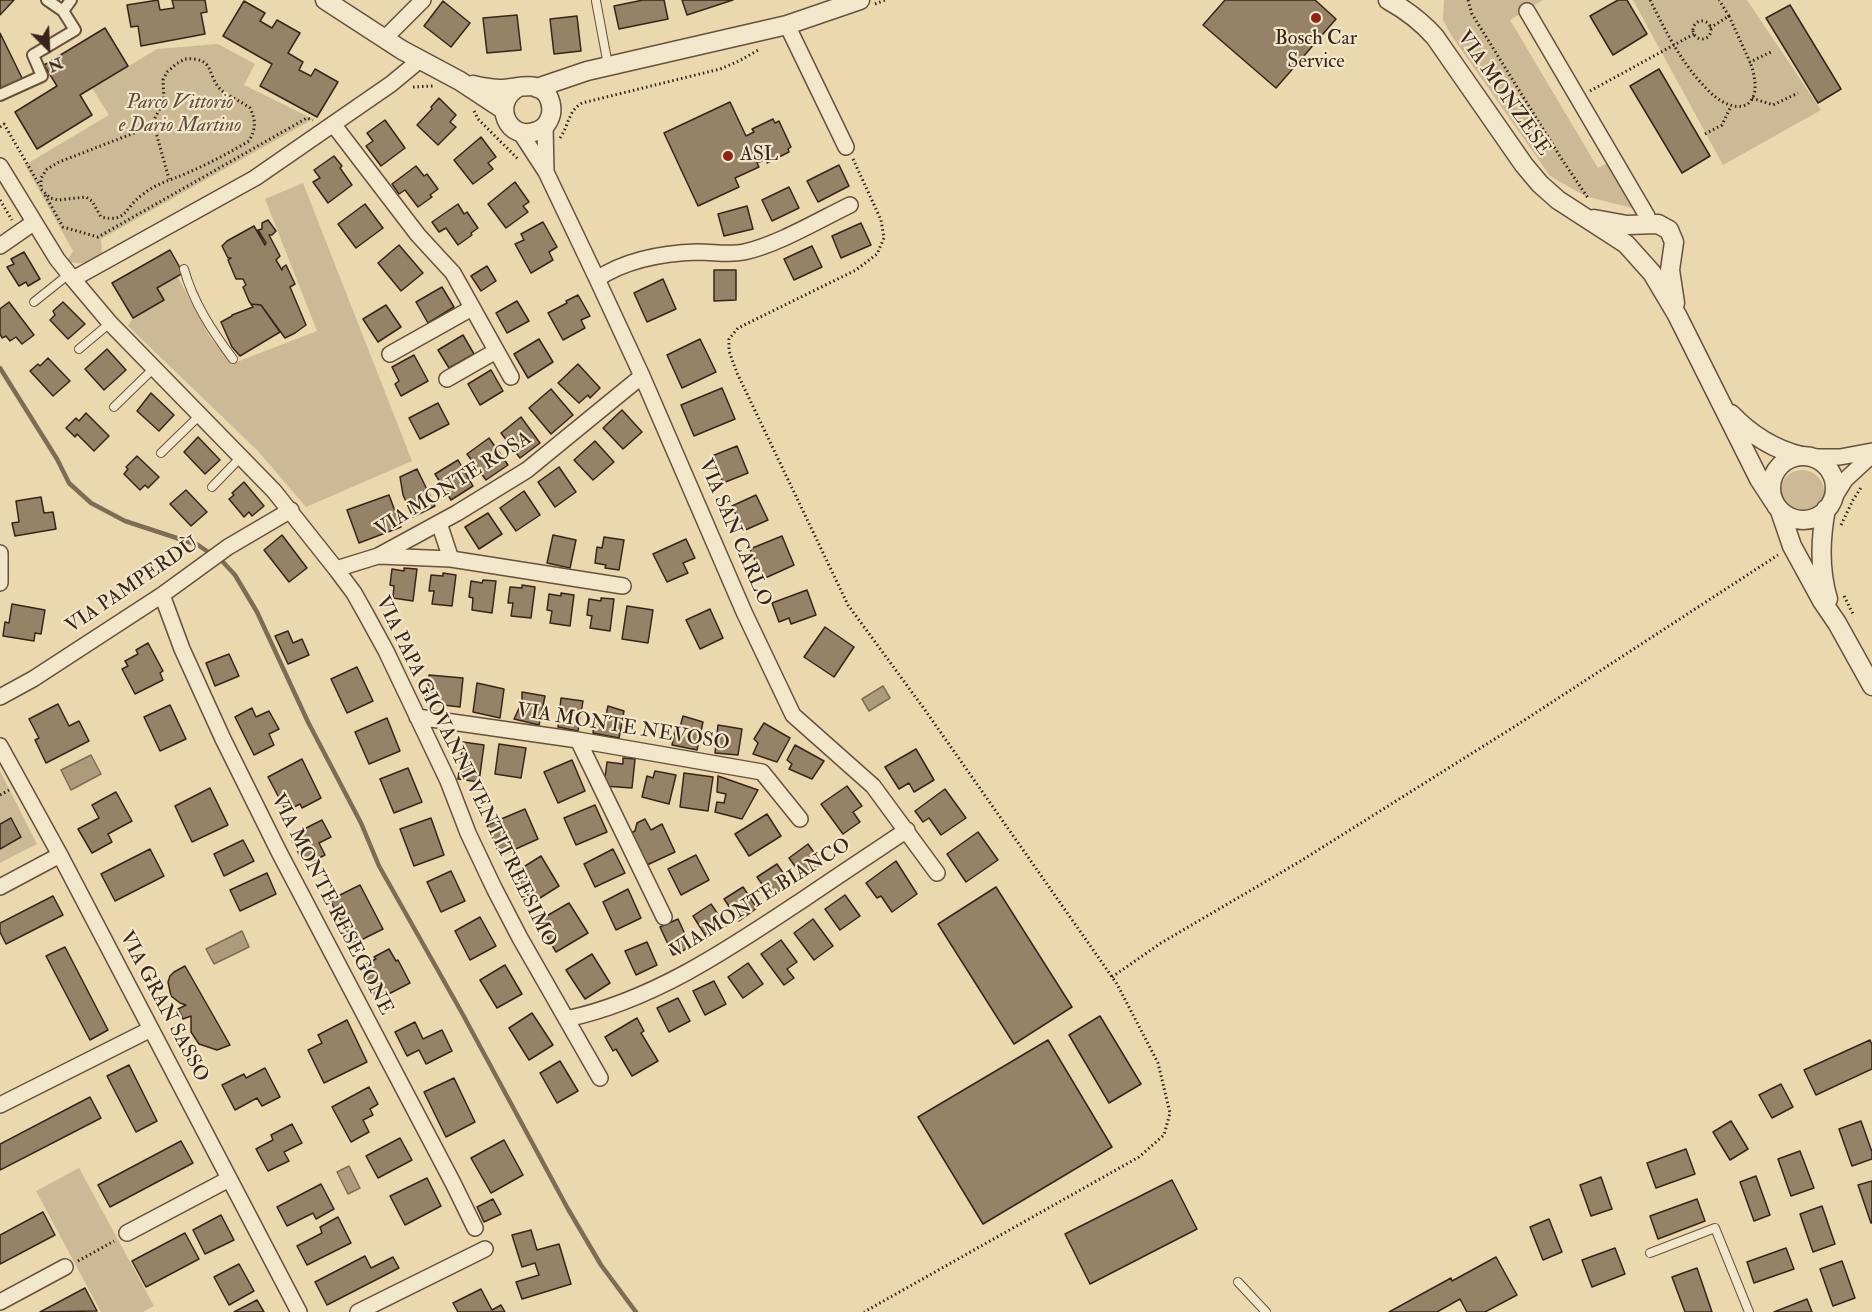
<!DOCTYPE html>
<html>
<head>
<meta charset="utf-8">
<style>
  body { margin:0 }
  #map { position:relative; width:1872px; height:1312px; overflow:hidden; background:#ebd8af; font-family:"IM FELL Double Pica",serif }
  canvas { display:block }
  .north { position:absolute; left:18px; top:18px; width:60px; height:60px; -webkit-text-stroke:4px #f2e6cb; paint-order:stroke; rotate:156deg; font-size:16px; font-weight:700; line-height:24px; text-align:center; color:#3a241a }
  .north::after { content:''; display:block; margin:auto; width:21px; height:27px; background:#3a241a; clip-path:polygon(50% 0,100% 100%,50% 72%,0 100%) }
</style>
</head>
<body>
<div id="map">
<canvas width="1872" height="1312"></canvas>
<div class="north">N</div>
</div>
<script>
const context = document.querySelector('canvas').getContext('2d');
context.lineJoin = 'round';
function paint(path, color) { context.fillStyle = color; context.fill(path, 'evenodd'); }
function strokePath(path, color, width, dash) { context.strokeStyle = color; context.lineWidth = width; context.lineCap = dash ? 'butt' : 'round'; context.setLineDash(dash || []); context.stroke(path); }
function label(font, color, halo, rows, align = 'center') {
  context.font = font + ' "IM FELL Double Pica",serif'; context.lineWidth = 4.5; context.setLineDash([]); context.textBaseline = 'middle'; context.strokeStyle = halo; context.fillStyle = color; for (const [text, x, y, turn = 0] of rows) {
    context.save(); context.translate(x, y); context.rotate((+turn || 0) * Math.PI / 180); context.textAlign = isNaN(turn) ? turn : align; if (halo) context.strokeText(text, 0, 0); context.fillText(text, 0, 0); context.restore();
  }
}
paint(new Path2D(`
  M 1444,0 L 1543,0 L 1510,20 L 1598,168 L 1608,163 L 1632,208 L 1585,196 L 1550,176 L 1451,35 L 1443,20 Z
  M 1633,0 L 1747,0 L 1821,110 L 1723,165 Z
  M 218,44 L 255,64 L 244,85 L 313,119 L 101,239 L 102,254 C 88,262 83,266 67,261 L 73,251 L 25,165 L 109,115 L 92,88 L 157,49 Z
  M 303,183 L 412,461 L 306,507 L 258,451 L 128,326 L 133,318 L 163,301 L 157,288 L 177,276 L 211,339 L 234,363 L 317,331 L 265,199 Z
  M1780 492a22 22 0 1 1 44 0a22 22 0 1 1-44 0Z
  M 0,771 L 37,844 L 0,863 Z
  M 79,1168 L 154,1306 L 143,1312 L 101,1312 L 36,1191 Z`), '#cdb996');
const water = new Path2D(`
  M 883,686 L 890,698 L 869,711 L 862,699 Z
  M 91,755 L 101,774 L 71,790 L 61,770 Z
  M 242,931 L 249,947 L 214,964 L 206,949 Z
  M 349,1166 L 360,1188 L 348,1194 L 337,1172 Z`);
paint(water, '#af9b7c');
strokePath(water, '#806b55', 1.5);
strokePath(new Path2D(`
  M 0,368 L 57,459 L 69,483 L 91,503 L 125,521 L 198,545 L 223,562 L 235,575 L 257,612 L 308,722 L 361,823 L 379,866 L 462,1013 L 568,1209 L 601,1265 L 636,1312`), '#806b55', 4.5);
const building = new Path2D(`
  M 0,0 L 14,0 L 0,15 Z
  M 158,0 L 160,10 L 174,8 L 172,0 L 205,0 L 207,12 L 201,13 L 205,34 L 141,46 L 138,26 L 131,27 L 127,5 Z
  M 643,0 L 664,0 L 668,19 L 619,29 L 614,6 Z
  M 682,0 L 733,0 L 687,15 Z
  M 1225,0 L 1315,0 L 1336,19 L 1276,88 L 1203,25 Z
  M 1618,0 L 1627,0 L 1647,34 L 1613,55 L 1590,16 Z
  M 244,1 L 265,13 L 260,21 L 272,28 L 277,20 L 300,33 L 288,53 L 303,62 L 299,70 L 311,76 L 315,69 L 338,82 L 317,117 L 260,86 L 272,64 L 223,36 Z
  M 443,1 L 470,23 L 451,47 L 424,26 Z
  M 1790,5 L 1841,89 L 1818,103 L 1766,18 Z
  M 517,15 L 521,50 L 487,53 L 483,18 Z
  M 577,16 L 581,51 L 554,54 L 550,19 Z
  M 105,28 L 128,66 L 80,95 L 92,115 L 37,149 L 15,112 L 57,86 L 44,65 Z
  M 0,33 L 23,80 L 0,91 Z
  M 1659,69 L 1710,156 L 1682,173 L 1630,86 Z
  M 439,98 L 456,115 L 450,122 L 456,127 L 438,145 L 417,125 L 432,109 L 431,107 Z
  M 730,102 L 746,136 L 754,132 L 752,129 L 773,119 L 775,123 L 779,121 L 791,147 L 788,149 L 789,152 L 767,163 L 766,159 L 757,163 L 759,167 L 735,178 L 739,187 L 698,206 L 664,133 Z
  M 385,120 L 405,148 L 381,166 L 366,146 L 373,141 L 367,133 Z
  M 481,137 L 496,157 L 488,163 L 493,169 L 473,184 L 454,160 Z
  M 334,156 L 342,166 L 340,168 L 352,185 L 328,203 L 313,182 L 320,178 L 314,170 Z
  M 839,165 L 849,186 L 818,202 L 807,181 Z
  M 416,166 L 424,176 L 427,174 L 438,189 L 430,195 L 432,197 L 418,207 L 405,190 L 399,194 L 392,184 Z
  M 515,182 L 529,202 L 523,206 L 528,212 L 506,228 L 488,204 Z
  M 789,187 L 799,208 L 772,221 L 762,200 Z
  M 365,204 L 383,228 L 356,248 L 338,224 Z
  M 458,204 L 464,214 L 467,212 L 478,228 L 471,233 L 472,235 L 458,245 L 446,228 L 439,232 L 432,222 Z
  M 747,206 L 753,229 L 724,236 L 718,214 Z
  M 268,220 L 276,231 L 272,235 L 269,235 L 280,256 L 276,260 L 282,270 L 283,267 L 286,265 L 295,284 L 290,287 L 306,325 L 295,333 L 285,338 L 261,305 L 251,304 L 249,301 L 243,287 L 246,285 L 243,279 L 236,279 L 228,260 L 231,258 L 228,258 L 222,246 L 227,241 L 254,226 L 265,245 L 266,243 L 258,230 L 262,229 L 262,223 Z
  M 543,222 L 557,247 L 549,252 L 553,260 L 531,273 L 515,244 L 524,240 L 521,234 Z
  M 861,223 L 871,245 L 841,258 L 832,236 Z
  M 399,245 L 423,273 L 401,291 L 378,263 Z
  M 812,246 L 822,267 L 794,280 L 784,259 Z
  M 170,250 L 183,273 L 157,288 L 164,300 L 133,318 L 112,283 Z
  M 24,252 L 40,279 L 28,286 L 26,282 L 19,286 L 7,267 L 14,264 L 11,259 Z
  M 487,266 L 496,281 L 481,291 L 471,276 Z
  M 714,270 L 736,270 L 736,300 L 714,301 Z
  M 663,279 L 676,309 L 647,322 L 634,293 Z
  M 442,287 L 454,307 L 428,323 L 416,302 Z
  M 578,295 L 590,316 L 581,320 L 585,328 L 563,340 L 548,313 L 567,303 L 566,301 Z
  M 517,301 L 529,321 L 507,333 L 496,313 Z
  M 9,302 L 34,335 L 22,344 L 16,337 L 10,341 L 6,336 L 2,338 L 0,334 L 0,309 Z
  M 63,302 L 85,324 L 68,339 L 50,320 L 55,315 L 53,311 Z
  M 251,304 L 261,305 L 280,332 L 240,356 L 232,347 L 221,322 L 232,316 L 232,315 L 253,307 Z
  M 386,305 L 401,327 L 378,342 L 363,319 Z
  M 463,335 L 474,354 L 449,368 L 438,350 Z
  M 539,339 L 553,362 L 528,378 L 514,354 Z
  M 700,339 L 716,372 L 682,388 L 667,355 Z
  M 107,349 L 126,370 L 104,390 L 85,369 Z
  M 414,355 L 428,381 L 401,396 L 395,384 L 399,381 L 392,367 Z
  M 48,358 L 70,381 L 53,396 L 30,371 L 38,364 L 40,366 Z
  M 578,364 L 600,388 L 590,398 L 588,395 L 579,403 L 558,383 Z
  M 491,370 L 503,391 L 480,405 L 468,384 Z
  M 722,388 L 735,419 L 694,436 L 681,405 Z
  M 551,389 L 573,415 L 551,434 L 529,408 Z
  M 151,393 L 174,415 L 159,431 L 137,411 Z
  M 438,403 L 449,424 L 420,439 L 409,418 Z
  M 622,410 L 642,432 L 623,449 L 603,428 Z
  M 86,413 L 109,436 L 94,451 L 77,434 L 75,437 L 66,428 L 76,418 L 79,421 Z
  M 521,417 L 540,443 L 520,458 L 501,433 Z
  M 198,437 L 220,460 L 205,474 L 184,452 Z
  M 489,438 L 508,465 L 486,480 L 467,454 Z
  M 595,441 L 614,462 L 593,480 L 574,460 Z
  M 737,446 L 748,473 L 723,483 L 712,456 Z
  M 137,456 L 159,477 L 148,488 L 145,485 L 140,490 L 124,474 L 128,469 L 126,467 Z
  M 458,460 L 473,486 L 451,500 L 435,474 Z
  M 559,467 L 576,492 L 555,507 L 538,482 Z
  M 417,469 L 435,506 L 413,517 L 403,495 L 400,477 Z
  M 244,482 L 264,506 L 252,516 L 249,512 L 244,517 L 229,499 L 234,495 L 232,493 Z
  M 186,490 L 207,512 L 191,526 L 170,504 Z
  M 524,491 L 540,515 L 516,531 L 500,508 Z
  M 389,495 L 401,527 L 359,543 L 347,510 Z
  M 756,495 L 768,520 L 743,531 L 732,506 Z
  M 41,497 L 44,513 L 53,512 L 56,529 L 15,536 L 12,523 L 19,522 L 16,501 Z
  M 488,513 L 502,534 L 479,549 L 465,527 Z
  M 282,535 L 307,568 L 289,582 L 264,550 Z
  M 553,535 L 576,540 L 570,568 L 547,563 Z
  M 782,536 L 794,565 L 763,579 L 750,549 Z
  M 604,537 L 624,540 L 619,570 L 605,568 L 606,565 L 595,563 L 597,547 L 602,548 Z
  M 686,539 L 695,558 L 683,563 L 688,573 L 667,582 L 653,554 Z
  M 404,568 L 417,569 L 413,601 L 393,598 L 394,586 L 390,585 L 392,569 L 404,571 Z
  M 443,573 L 456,575 L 452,606 L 432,604 L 434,591 L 429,591 L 431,575 L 443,576 Z
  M 483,580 L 496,581 L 492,613 L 472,610 L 473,598 L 469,597 L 471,581 L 482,583 Z
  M 522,585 L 535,587 L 531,618 L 511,616 L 513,603 L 508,603 L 510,587 L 522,588 Z
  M 807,590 L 816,615 L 791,624 L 789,618 L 779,622 L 772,603 Z
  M 561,593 L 574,595 L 570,626 L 550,623 L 552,611 L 547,610 L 549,594 L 561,596 Z
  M 601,598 L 614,599 L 610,631 L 590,628 L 592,616 L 587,615 L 589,599 L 601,601 Z
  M 12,604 L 45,610 L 41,634 L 35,633 L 34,641 L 3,636 L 5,622 L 9,623 Z
  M 627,606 L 653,610 L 648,643 L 622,639 Z
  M 710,609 L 723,638 L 700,649 L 686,620 Z
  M 825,627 L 854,647 L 834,677 L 804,657 Z
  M 288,631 L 293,643 L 302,639 L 309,655 L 288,664 L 275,636 Z
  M 148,643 L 163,671 L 160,673 L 163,680 L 135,694 L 122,669 L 128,666 L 125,661 L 138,654 L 136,650 Z
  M 229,654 L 239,676 L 215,686 L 206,663 Z
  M 357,667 L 373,701 L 347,713 L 331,679 Z
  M 429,675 L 463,678 L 460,707 L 426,703 Z
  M 477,683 L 504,689 L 500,718 L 473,712 Z
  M 522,692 L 545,696 L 539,725 L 514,719 L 522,702 Z
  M 561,698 L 583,701 L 578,731 L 558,727 Z
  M 58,704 L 69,726 L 79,721 L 89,741 L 46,763 L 35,740 L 39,738 L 29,719 Z
  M 170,705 L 186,739 L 160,751 L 144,717 Z
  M 608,706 L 624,711 L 619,738 L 593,733 L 594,723 L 605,719 Z
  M 252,708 L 256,717 L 269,711 L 279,729 L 269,734 L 274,745 L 254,755 L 235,717 Z
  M 683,716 L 703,722 L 697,750 L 672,745 L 676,726 L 680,727 Z
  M 387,718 L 400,751 L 369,764 L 355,732 Z
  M 764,723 L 790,738 L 777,762 L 753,754 L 758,743 L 754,739 Z
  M 718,725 L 742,729 L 738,755 L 715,753 Z
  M 463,742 L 484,745 L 479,782 L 458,779 Z
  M 499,744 L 526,748 L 521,778 L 495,774 Z
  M 795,745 L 824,761 L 812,779 L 789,769 L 792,764 L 787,760 Z
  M 916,749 L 934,780 L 914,792 L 909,783 L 899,789 L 885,767 Z
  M 623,758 L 635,759 L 632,788 L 604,786 L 607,762 L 623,764 Z
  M 302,759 L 321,798 L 302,808 L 300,804 L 286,811 L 268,777 Z
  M 572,760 L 585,791 L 558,803 L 544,772 Z
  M 408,768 L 422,802 L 394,813 L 380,779 Z
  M 655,771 L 676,775 L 669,804 L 642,797 L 647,776 L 653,778 Z
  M 684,773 L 713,777 L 708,811 L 680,807 Z
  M 718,776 L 758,790 L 742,819 L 715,812 L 717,802 L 724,803 L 726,794 L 717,792 Z
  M 847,786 L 862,806 L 853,812 L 860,822 L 843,834 L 821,804 Z
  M 210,788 L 228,825 L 192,842 L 175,806 Z
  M 945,789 L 966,818 L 941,835 L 929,818 L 923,822 L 915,811 Z
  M 116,792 L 132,821 L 108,834 L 112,842 L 92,853 L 78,829 L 99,818 L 92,805 Z
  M 595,805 L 607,832 L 576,845 L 564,818 Z
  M 525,809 L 538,839 L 500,856 L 487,825 Z
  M 767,814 L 781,836 L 749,856 L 735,834 Z
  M 11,818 L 21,837 L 0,849 L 0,824 Z
  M 431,818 L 444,855 L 414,866 L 400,829 Z
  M 645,819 L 651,830 L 662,824 L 675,852 L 647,865 L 631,833 L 635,831 L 637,823 Z
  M 322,820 L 331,837 L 319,843 L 325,855 L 311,862 L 308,857 L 302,860 L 290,836 Z
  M 978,832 L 998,860 L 966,882 L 947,854 Z
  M 243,840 L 254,861 L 224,876 L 214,854 Z
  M 808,844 L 822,864 L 803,877 L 789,858 Z
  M 150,849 L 164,876 L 115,901 L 101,874 Z
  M 613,849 L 625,873 L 595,887 L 584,864 Z
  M 696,855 L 709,880 L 681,895 L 668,869 Z
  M 541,856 L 559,886 L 532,903 L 514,873 Z
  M 896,861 L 917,894 L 892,912 L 881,896 L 877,898 L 866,883 Z
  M 777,864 L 790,883 L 771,897 L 757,877 Z
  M 451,871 L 465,901 L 441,912 L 427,882 Z
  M 267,873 L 276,894 L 240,911 L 230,890 Z
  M 360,885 L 383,929 L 353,944 L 330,900 Z
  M 743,887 L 757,908 L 739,921 L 724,899 Z
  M 996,887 L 1072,1007 L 1014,1044 L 938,924 Z
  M 628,889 L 641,918 L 616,930 L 603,902 Z
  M 845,895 L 860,916 L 840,930 L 825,909 Z
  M 53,896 L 63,915 L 6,944 L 0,932 L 0,923 Z
  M 569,903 L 588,933 L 556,952 L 538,921 Z
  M 711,904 L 726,926 L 707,938 L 693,916 Z
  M 480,917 L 496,946 L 470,960 L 455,931 Z
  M 678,919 L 691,947 L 673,955 L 660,927 Z
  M 813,919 L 833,946 L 814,960 L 794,933 Z
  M 781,940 L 797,962 L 787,969 L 794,978 L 784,985 L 761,954 Z
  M 647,942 L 657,965 L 636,975 L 625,951 Z
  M 65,947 L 108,1030 L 90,1040 L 46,956 Z
  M 389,949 L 396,961 L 398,960 L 410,983 L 377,1000 L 360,967 L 376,959 L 374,957 Z
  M 592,954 L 610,983 L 585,999 L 566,970 Z
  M 748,963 L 763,984 L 743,998 L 728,977 Z
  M 505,965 L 522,994 L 497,1008 L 480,980 Z
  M 185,966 L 230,1045 L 217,1050 L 199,1044 L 191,1032 L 191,1016 L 183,1019 L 178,1009 L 186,1005 L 180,1003 L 171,996 L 168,982 L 170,976 L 174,972 Z
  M 714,981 L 726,1004 L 705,1015 L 693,991 Z
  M 678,998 L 690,1021 L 669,1032 L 657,1008 Z
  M 532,1013 L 553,1045 L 529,1060 L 509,1028 Z
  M 1100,1016 L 1141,1084 L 1109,1103 L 1069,1035 Z
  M 637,1018 L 644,1031 L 641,1033 L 658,1061 L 632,1076 L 616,1049 L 613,1051 L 605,1037 Z
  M 347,1020 L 367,1062 L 324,1083 L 308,1050 L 322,1043 L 318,1035 Z
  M 415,1022 L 423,1039 L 442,1030 L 452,1051 L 426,1064 L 419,1050 L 407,1056 L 395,1032 Z
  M 1048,1040 L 1112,1147 L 983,1224 L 918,1117 Z
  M 1870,1040 L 1872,1045 L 1872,1069 L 1816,1095 L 1804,1070 Z
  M 560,1061 L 578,1091 L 557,1103 L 540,1073 Z
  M 129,1065 L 157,1121 L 136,1132 L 107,1076 Z
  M 265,1068 L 280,1097 L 262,1106 L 257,1098 L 235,1110 L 222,1085 L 244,1074 L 246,1078 Z
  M 454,1078 L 475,1122 L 446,1137 L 424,1092 Z
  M 1781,1084 L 1793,1107 L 1772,1118 L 1759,1095 Z
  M 369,1087 L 378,1104 L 370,1109 L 373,1115 L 363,1120 L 369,1132 L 351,1142 L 332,1107 Z
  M 90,1097 L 101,1118 L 0,1170 L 0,1144 Z
  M 1731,1121 L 1748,1149 L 1730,1160 L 1713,1132 Z
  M 1861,1121 L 1872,1152 L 1872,1159 L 1852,1166 L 1839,1129 Z
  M 292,1124 L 302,1143 L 284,1152 L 289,1161 L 268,1171 L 256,1149 L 273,1140 L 271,1135 Z
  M 400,1138 L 412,1160 L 378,1178 L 366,1156 Z
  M 504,1140 L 523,1175 L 491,1193 L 471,1158 Z
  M 181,1141 L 193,1163 L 110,1207 L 98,1185 Z
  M 1686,1149 L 1695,1174 L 1656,1188 L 1647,1163 Z
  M 1800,1151 L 1814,1188 L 1791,1196 L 1778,1159 Z
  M 1756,1176 L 1770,1215 L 1754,1221 L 1740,1182 Z
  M 1601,1177 L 1612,1209 L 1591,1216 L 1580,1185 Z
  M 427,1178 L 441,1206 L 405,1225 L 390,1196 Z
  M 1172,1180 L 1197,1229 L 1090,1284 L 1065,1234 Z
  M 1872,1181 L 1872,1223 L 1871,1223 L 1858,1185 Z
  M 321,1184 L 334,1209 L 316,1219 L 313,1213 L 287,1226 L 277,1207 Z
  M 493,1199 L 501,1214 L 484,1222 L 477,1207 Z
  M 1697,1199 L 1705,1221 L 1658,1239 L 1650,1216 Z
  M 1822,1206 L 1835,1244 L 1813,1252 L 1800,1214 Z
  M 43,1212 L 55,1235 L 0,1264 L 0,1235 Z
  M 221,1215 L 234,1240 L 205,1254 L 193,1230 Z
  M 338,1217 L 351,1243 L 307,1265 L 297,1246 L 322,1233 L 320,1227 Z
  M 1549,1219 L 1562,1252 L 1543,1260 L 1530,1227 Z
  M 531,1230 L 537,1250 L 559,1244 L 571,1284 L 522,1299 L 516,1282 L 539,1275 L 535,1263 L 522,1267 L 512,1235 Z
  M 185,1233 L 199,1259 L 146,1287 L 132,1261 Z
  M 1615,1248 L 1625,1274 L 1592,1287 L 1582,1260 Z
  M 1786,1248 L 1794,1269 L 1754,1283 L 1747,1262 Z
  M 365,1256 L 371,1268 L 393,1257 L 399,1268 L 327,1305 L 315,1282 Z
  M 1496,1257 L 1517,1295 L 1485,1312 L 1467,1312 L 1460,1299 L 1437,1312 L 1389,1312 L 1451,1278 L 1452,1281 Z
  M 1842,1261 L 1855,1298 L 1833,1306 L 1820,1269 Z
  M 239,1264 L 254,1291 L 229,1305 L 214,1277 Z
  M 1697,1268 L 1712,1312 L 1685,1312 L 1672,1277 Z
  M 85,1288 L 97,1311 L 40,1312 Z
  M 481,1289 L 492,1310 L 501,1305 L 505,1312 L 458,1312 L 453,1303 Z
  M 1807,1299 L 1812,1312 L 1774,1312 Z
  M 257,1300 L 264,1312 L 234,1312 Z`);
paint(building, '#968267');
strokePath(building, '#3a241a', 1.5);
const service = new Path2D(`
  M 596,1 L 608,65
  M 184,269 C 193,302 212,331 233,359
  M 34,302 L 69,274
  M 79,349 L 110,323
  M 114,407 L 154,368
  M 161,453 L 200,415
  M 212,487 L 241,457
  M 1650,1253 L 1715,1228 L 1749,1312
  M 1238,1282 L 1266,1312`);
const pedestrian = new Path2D(`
  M 47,0 L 63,11 L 71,0
  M 0,95 L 42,76 L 33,55 L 75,30 L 63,11`);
const minor = new Path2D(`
  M 1527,11 L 1647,216 L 1648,224
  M 787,25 L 846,147
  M 384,39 L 423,0
  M 333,124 L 418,235 L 453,273 L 511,377
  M 545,126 L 546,172
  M 520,132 L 546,172 L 597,279 L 642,376 L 744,612 L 793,715 L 873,786 L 937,873
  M 0,166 L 57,259 L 73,279 L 110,323 L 274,491 L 336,569 L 354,593 L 368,618 L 386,651 L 448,781 L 468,833 L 494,888 L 520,938 L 600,1078
  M 0,246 L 33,223
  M 73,279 L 255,178 L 391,84 L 420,60
  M 597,279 C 627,259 663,253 698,252 C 714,252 729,255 744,252 C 777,245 819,220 850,205
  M 390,354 L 472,308
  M 447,379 L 496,351
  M 1811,457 L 1840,457 L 1872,451
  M 1832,501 L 1845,480 L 1872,455
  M 439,523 L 451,559
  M 0,553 L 0,583
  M 379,556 L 451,559 L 623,586
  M 336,569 L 378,556 L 457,513 L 527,470 L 642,376
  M 162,595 L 182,649 L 223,739 L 279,852 L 453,1183 L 475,1228
  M 0,697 L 33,679 L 162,595 L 228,547 L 291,510
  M 417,717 L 578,740 L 762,772 L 800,819
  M 578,740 L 664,917
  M 0,746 L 60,855 L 299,1312
  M 0,887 L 60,855
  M 566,1019 C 652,1001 729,949 801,901 C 836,877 871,854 907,830
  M 0,1105 L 151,1029
  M 127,1233 L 229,1179
  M 0,1302 L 65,1267
  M 358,1312 L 485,1249`);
const tertiary = new Path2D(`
  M 325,0 L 402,50 L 460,81 L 504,110
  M 1388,0 C 1406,10 1421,21 1435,37 L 1524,165 L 1540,184 L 1558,200 L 1626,244 L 1652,273 L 1677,315 L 1759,479 L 1774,502
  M 473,85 C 482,87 491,89 500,89 C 517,89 536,79 548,96 C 551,102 552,108 551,114 C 549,122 544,129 537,131 C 508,143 490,102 519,87
  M 537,88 L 587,71 L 787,25 L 860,0
  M 1594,219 L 1627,225 L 1658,224 L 1669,230 L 1674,242 L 1670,270 L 1675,303
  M 1731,414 C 1751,435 1773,449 1801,456
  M1771 488a32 32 0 1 1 64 0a32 32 0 1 1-64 0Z
  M 1826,509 C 1820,540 1819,569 1828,599
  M 1780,511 L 1792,546 L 1822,601 L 1837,623 L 1872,686`);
strokePath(service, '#66513f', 10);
strokePath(pedestrian, '#66513f', 14);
strokePath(minor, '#66513f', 18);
strokePath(tertiary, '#66513f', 21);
strokePath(new Path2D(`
  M 1468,0 L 1472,14 L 1561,158 L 1588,198
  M 1650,0 C 1665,30 1681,62 1704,86 C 1735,121 1768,110 1750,62
  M 875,4 L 885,0
  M 1729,16 L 1750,62 L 1771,52
  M1693 30a9 9 0 1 1 18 0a9 9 0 1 1-18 0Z
  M 1710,28 L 1729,16 L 1719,0
  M 185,59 C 216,57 206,75 221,90 C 228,96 242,102 250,108 C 256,120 256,129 249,141 C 229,153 208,164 187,173 C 170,181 158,182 142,195 C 124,208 127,223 101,217 L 92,201 L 86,197 L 58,200 L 50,198 L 41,189 L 41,178 L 47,169 L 59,162 L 134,133 L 153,122 L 164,100 L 163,80 L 167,72 L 176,64 Z
  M 413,87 L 433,86
  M 1590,91 L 1694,34
  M 1752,98 L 1773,105 L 1798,93
  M 474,111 L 478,119 L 518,159
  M 153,122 L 169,179
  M 0,127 L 4,124 L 40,186
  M 1705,134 L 1722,125 L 1731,106
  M 560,138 C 569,125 568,111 582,103 L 720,69 L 739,61 L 760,49
  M 853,159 L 881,220 L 884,238 L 877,254 L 856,270 L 738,328 L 729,339 L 729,351 L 737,373 L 848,605 L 925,710 L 1117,984 L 1158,1063 L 1170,1113 L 1164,1135 L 1139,1157 L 864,1312
  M 45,195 L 63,227 L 98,237 L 307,118 L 313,120
  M 0,200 L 12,220
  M 1841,525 L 1853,500 L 1862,486
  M 1844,596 L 1853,614
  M 0,795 L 9,790
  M 1112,977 L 1161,943 L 1299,862 L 1517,725 L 1778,555
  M 78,1261 L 114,1241`), '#3a241a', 3, [1.5, 3]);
strokePath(service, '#f2e6cb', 8);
strokePath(pedestrian, '#f2e6cb', 10);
strokePath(minor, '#f2e6cb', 15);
strokePath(tertiary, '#f2e6cb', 18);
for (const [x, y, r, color] of [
  [1316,18,6,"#8f2418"],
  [728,156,6,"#8f2418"]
]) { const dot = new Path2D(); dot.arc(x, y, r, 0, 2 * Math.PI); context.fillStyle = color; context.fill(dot); strokePath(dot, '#f2e6cb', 2); }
label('20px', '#3a241a', '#f2e6cb', [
  ["Bosch Car",1316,40],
  ["Service",1316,63],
  ["ASL",740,156,"left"]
]);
label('20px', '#3a241a', '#f2e6cb', [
  ["VIA MONZESE",1503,94,55],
  ["VIA MONTE ROSA",454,485,-32],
  ["VIA SAN CARLO",734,533,67],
  ["VIA PAMPERDÙ",133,586,-34],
  ["VIA MONTE NEVOSO",623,728,9],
  ["VIA PAPA GIOVANNI VENTITREESIMO",465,772,64],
  ["VIA MONTE BIANCO",761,899,-32],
  ["VIA MONTE RESEGONE",331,905,63],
  ["VIA GRAN SASSO",163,1007,62]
]);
label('italic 20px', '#5f4939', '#f2e6cb', [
  ["Parco Vittorio",180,104],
  ["e Dario Martino",180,127]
]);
</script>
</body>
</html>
